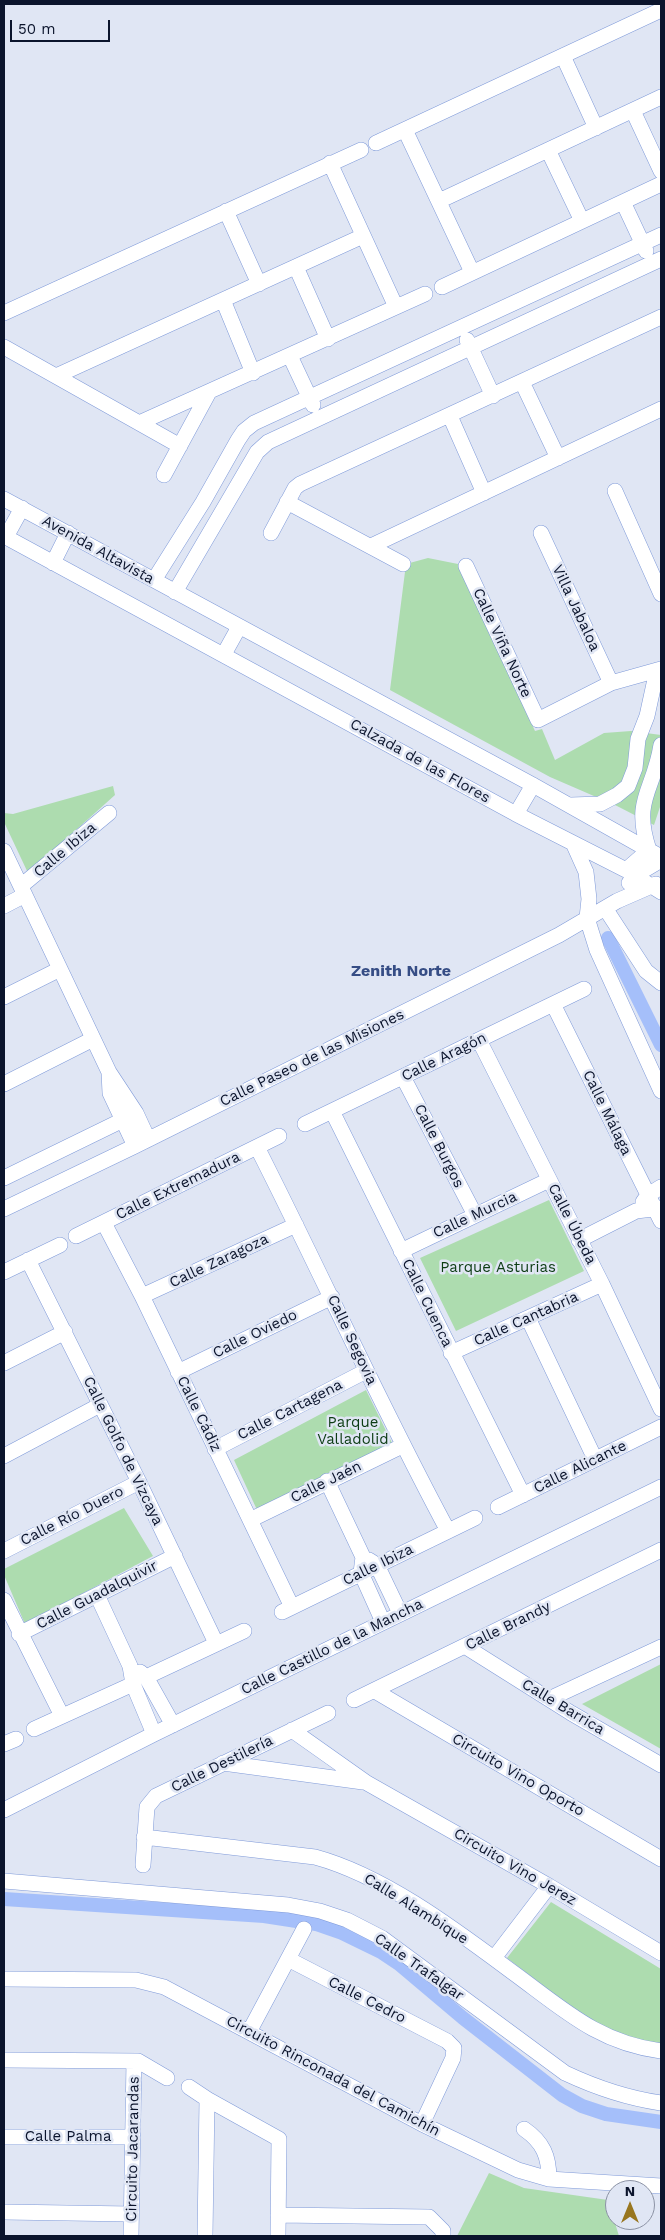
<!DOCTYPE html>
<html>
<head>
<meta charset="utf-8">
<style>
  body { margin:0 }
  #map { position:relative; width:665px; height:2240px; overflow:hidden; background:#e0e6f4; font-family:"Work Sans",sans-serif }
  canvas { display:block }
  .frame { position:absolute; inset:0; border:5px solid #0b142c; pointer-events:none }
  .north { position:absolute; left:605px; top:2180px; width:50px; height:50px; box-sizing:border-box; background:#e0e6f4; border:1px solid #8b92a4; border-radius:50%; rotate:0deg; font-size:14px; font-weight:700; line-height:20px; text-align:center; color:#0b142c }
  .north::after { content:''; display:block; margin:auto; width:18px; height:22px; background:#987620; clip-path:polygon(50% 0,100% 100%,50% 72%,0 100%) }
  .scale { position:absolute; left:10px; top:20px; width:100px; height:22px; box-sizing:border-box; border:2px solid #0b142c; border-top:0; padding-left:6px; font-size:15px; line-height:18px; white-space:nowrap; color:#0b142c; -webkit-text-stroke:4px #e0e6f4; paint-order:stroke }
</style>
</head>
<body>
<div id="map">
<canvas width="665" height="2240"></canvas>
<div class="frame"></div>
<div class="north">N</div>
<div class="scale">50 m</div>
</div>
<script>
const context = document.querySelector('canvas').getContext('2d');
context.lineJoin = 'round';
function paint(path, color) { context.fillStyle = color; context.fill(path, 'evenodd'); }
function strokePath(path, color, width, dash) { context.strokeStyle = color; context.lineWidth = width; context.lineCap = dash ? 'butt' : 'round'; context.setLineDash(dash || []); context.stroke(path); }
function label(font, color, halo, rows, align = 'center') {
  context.font = font + ' "Work Sans",sans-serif'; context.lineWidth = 5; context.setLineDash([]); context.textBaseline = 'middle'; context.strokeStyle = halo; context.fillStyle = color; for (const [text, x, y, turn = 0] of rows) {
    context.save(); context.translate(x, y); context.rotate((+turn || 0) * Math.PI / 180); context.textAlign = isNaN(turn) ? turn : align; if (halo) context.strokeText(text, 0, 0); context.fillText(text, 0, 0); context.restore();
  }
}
paint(new Path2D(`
  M 428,558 L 458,564 L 535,731 L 542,729 L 555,760 L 604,733 L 631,731 L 661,735 L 661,804 L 654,825 L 617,806 L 550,777 L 390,690 L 406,564 Z
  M 113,786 L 115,795 L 28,873 L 4,822 L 4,813 L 13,814 Z
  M 549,1200 L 584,1271 L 456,1331 L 420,1258 Z
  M 366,1390 L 393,1445 L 258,1512 L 234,1460 Z
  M 124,1508 L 153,1556 L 25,1624 L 4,1575 L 4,1569 Z
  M 661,1664 L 661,1749 L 582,1704 Z
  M 551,1902 L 661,1969 L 661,2045 L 615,2033 L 581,2015 L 507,1958 Z
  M 489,2173 L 524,2188 L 608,2200 L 619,2236 L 457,2236 Z`), '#addcaf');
strokePath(new Path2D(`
  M 608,938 L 661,1045
  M 4,1899 L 264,1916 L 316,1924 L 342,1933 L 381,1952 L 399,1964 L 463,2018 L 562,2095 L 582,2106 L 606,2114 L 661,2122`), '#a5bffa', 14);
const minor = new Path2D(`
  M 563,56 L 596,128
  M 633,111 L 661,171
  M 405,130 L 472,272
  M 376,143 L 661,10
  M 548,150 L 582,221
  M 330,163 L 396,307
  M 439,201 L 661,97
  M 623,202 L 646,251
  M 226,211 L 259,284
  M 296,267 L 328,339
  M 442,287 L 661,184
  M 223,300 L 253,373
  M 4,313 L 361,150
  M 467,340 L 493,396
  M 4,347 L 180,446
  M 290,356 L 313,405
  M 56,376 L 363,236
  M 522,382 L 558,458
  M 450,416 L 484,493
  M 139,423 L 425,294
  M 164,475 L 208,394
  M 615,491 L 661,594
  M 4,499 L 533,785 L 661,857
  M 287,502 L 403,564
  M 271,533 L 295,488 L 300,484 L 661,317
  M 541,533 L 611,683
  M 4,536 L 516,814 L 626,870 L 661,892
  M 6,537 L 22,508
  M 371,546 L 661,409
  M 53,563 L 68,533
  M 466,566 L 538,720 L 611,683 L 661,669
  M 154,580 L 203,502 L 238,440 L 244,431 L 254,423 L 661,235
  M 175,592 L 257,452 L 268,442 L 661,259
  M 224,654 L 239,627
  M 571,805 L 600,804 L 617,795 L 628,786 L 635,768 L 638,739 L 647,716 L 657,670
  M 516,814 L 533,785
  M 573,843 L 586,872 L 589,899 L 587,918 L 597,950 L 661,1091
  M 4,851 L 109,1072
  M 626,870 L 649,850 C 632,799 654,791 661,745
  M 629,883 L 634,876 L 661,860
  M 21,886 L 109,813
  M 4,906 L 25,895
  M 605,908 L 646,971 L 661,983
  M 4,997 L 60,969
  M 553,1004 L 661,1221
  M 479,1040 L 602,1284 L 661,1409
  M 403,1077 L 475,1215
  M 4,1084 L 93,1039
  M 332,1111 L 523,1495
  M 305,1124 L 584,989
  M 135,1146 L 110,1093 L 109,1072 L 136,1113 L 148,1139
  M 257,1147 C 322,1275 380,1405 448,1531
  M 4,1178 L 131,1116
  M 643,1202 L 648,1195 L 661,1187
  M 4,1209 L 135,1146 L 559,935 L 617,901 L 656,884
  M 104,1223 L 142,1296 L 292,1607
  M 76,1236 L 279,1136
  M 579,1240 L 636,1211 L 661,1208
  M 401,1251 L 549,1180
  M 28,1260 L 139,1482 L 216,1643
  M 4,1272 L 60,1245
  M 142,1296 L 296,1225
  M 528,1318 L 595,1459
  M 451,1353 L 602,1284
  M 4,1363 L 65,1332
  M 178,1372 L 332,1297
  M 215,1449 L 366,1371
  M 4,1456 L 100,1405
  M 327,1481 L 363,1557 L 361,1573 L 383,1622
  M 498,1507 L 661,1427
  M 250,1520 L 402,1446
  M 4,1551 L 139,1482
  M 369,1560 L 377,1565 L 400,1613
  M 97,1595 L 130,1666 L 133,1684 L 154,1734
  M 4,1600 L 62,1716
  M 282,1612 L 475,1518
  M 19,1634 L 175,1556
  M 466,1647 L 571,1713 L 661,1765
  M 140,1672 L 146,1677 L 173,1725
  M 146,1677 L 244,1631
  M 375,1691 L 661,1859
  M 549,1699 L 661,1647
  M 354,1700 L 661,1550
  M 34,1729 L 133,1684
  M 292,1730 L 367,1783 L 549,1886 L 661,1953
  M 4,1744 L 16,1739
  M 223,1763 L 363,1782
  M 4,1810 L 154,1734 L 661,1487
  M 144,1837 L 315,1857 C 385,1876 457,1931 515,1974 C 564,2010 599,2043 661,2051
  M 143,1865 L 147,1807 L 156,1796 L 328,1713
  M 4,1881 L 288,1905 L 320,1911 L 347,1920 L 382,1938 L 565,2073 C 597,2088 626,2098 661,2103
  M 494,1958 L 549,1886
  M 288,1959 L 447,2041 L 454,2048 L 453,2058 L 422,2124
  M 4,1979 L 136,1980 L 164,1987 L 422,2124 L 518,2170 L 549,2179 L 661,2186
  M 249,2032 L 304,1929
  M 4,2060 L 138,2061 L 167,2078
  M 189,2087 L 207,2099 L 279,2139 L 278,2236
  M 524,2129 C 543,2142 549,2156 549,2179
  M 4,2137 L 133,2137
  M 4,2212 L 131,2214
  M 278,2215 L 429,2217 L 443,2231 L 443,2236
  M 131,2236 L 134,2061
  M 205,2236 L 207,2099`);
strokePath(minor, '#7f9ad9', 16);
strokePath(minor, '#fff', 15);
label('15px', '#0b142c', '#e0e6f4', [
  ["Avenida Altavista",98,550,29],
  ["Villa Jabaloa",576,608,65],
  ["Calle Viña Norte",502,643,65],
  ["Calzada de las Flores",420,761,29],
  ["Calle Ibiza",65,850,-40],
  ["Calle Aragón",444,1057,-26],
  ["Calle Paseo de las Misiones",312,1058,-26],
  ["Calle Málaga",607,1113,64],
  ["Calle Burgos",439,1146,63],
  ["Calle Extremadura",178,1186,-26],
  ["Calle Murcia",475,1215,-25],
  ["Calle Úbeda",572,1224,63],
  ["Calle Zaragoza",219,1261,-25],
  ["Calle Cuenca",427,1303,64],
  ["Calle Cantabria",526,1319,-24],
  ["Calle Oviedo",255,1334,-26],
  ["Calle Segovia",352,1340,65],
  ["Calle Cartagena",290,1410,-27],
  ["Calle Cádiz",199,1414,64],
  ["Calle Golfo de Vizcaya",123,1451,64],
  ["Calle Alicante",580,1467,-26],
  ["Calle Jaén",326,1482,-26],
  ["Calle Río Duero",72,1516,-27],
  ["Calle Ibiza",378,1565,-26],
  ["Calle Guadalquivir",97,1595,-27],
  ["Calle Brandy",508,1626,-26],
  ["Calle Castillo de la Mancha",332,1647,-26],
  ["Calle Barrica",563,1707,31],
  ["Calle Destilería",222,1764,-26],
  ["Circuito Vino Oporto",518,1775,30],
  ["Circuito Vino Jerez",515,1867,30],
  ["Calle Alambique",416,1909,32],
  ["Calle Trafalgar",419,1967,35],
  ["Calle Cedro",367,2000,27],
  ["Circuito Rinconada del Camichín",333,2076,28],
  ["Calle Palma",68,2137],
  ["Circuito Jacarandas",133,2149,-89]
]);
label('15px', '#0c3c13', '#e0e6f4', [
  ["Parque Asturias",498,1268],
  ["Parque",353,1423],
  ["Valladolid",353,1440]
]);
label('bold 16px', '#364d85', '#e0e6f4', [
  ["Zenith Norte",401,971]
]);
</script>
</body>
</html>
